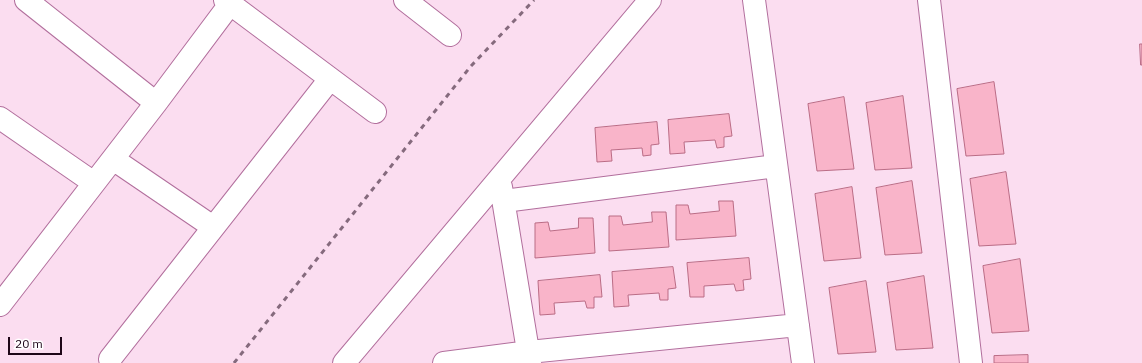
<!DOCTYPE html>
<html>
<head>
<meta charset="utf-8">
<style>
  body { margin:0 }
  #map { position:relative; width:1142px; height:363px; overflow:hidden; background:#fbddf0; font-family:"IBM Plex Sans",sans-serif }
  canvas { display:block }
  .scale { position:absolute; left:8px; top:337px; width:54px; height:18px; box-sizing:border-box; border:2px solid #1e0618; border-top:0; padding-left:5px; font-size:12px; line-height:14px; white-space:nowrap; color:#1e0618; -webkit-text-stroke:3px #fff; paint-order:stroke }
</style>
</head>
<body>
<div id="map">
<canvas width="1142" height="363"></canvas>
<div class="scale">20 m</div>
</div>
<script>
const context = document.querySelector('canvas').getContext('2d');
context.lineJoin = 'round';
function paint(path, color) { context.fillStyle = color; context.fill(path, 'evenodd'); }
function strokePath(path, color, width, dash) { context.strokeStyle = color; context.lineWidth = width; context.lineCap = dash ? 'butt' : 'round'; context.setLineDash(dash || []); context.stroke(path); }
const building = new Path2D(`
  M 1140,44 L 1142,44 L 1142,65 L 1141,65 Z
  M 994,82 L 1004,154 L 966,156 L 957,89 Z
  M 903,96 L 912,168 L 875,170 L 866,103 Z
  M 844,97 L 854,169 L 817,171 L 808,104 Z
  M 729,114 L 732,136 L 724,137 L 724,147 L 717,148 L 715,140 L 684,142 L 685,153 L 670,154 L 668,120 Z
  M 657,122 L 659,144 L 651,145 L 651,155 L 643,156 L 642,148 L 611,150 L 612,161 L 597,162 L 595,128 Z
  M 1006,172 L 1016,244 L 979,246 L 970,179 Z
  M 912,181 L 922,253 L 885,255 L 876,188 Z
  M 852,187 L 861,258 L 824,261 L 815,194 Z
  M 719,201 L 733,201 L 736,236 L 676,240 L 676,205 L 688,205 L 690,214 L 719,211 Z
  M 652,212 L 666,212 L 669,247 L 609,251 L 609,216 L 621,216 L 623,225 L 652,222 Z
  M 579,218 L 593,218 L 595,253 L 535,258 L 535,223 L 548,222 L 550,231 L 578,228 Z
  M 749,258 L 751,279 L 743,280 L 744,290 L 736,291 L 734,284 L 704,286 L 704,297 L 690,297 L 687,263 Z
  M 1020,259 L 1029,331 L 992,333 L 983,266 Z
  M 673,267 L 676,288 L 668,289 L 668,300 L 660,300 L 659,293 L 628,295 L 629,306 L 614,307 L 612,272 Z
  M 600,275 L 602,297 L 594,297 L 594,308 L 587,308 L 585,301 L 554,303 L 555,314 L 540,315 L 538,281 Z
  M 924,276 L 933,348 L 896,350 L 887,283 Z
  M 866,281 L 876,352 L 838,354 L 829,288 Z
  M 1028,355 L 1028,363 L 994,363 L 994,356 Z`);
paint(building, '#f9b4c9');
strokePath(building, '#ba6c85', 1);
const minor = new Path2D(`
  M 26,0 L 156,103
  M 225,0 L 375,112
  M 405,0 L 450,35
  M 754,0 L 803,363
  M 929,0 L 971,363
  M 0,118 L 94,183
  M 113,159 L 213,227
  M 501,187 L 530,363
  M 504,201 L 776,166
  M 0,305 L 156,103 L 230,4
  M 110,359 L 330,79
  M 344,363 L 650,0
  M 444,363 L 529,352 L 798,325`);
strokePath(minor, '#b26f9d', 24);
strokePath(minor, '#fff', 22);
strokePath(new Path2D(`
  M 234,363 L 471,66 L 534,0`), '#856a7d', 3, [5, 5]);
</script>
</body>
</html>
